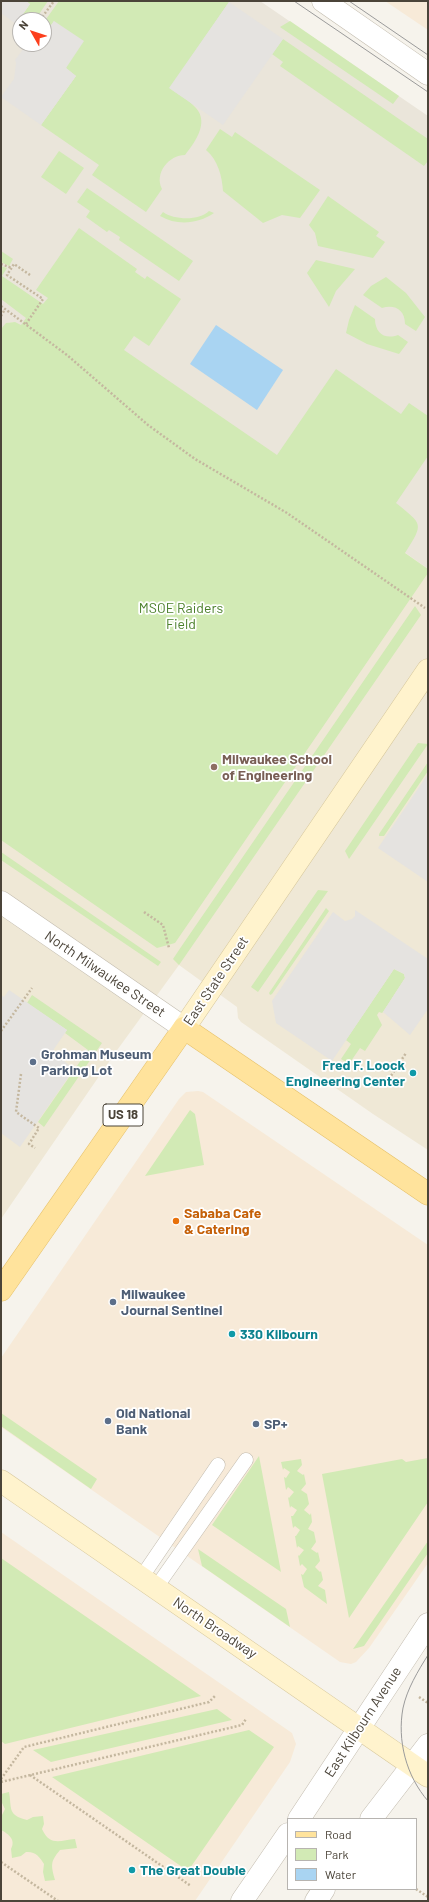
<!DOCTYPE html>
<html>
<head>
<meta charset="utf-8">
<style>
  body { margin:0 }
  #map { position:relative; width:429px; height:1902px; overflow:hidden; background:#f6f3ec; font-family:Barlow,sans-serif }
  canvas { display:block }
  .frame { position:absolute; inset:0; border:2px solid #4b4439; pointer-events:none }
  .legend { position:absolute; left:287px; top:1818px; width:130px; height:72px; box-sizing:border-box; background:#fff; border:1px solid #b7b4b0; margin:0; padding:5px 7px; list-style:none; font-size:12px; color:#4b4439 }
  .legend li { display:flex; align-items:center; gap:8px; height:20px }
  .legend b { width:20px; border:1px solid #b7b4b0 }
  .north { position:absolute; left:12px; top:12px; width:40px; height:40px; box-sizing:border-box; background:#fff; border:1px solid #b7b4b0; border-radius:50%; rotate:309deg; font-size:11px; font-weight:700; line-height:16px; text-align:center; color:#4b4439 }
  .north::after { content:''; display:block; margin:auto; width:14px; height:18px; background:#fc3f1d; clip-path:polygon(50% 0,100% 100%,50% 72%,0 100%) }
</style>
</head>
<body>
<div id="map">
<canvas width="429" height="1902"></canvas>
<div class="frame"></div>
<ul class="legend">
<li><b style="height:5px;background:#ffe39c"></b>Road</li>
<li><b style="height:11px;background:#d2eab5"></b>Park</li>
<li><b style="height:11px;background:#a9d4f2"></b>Water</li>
</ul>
<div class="north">N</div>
</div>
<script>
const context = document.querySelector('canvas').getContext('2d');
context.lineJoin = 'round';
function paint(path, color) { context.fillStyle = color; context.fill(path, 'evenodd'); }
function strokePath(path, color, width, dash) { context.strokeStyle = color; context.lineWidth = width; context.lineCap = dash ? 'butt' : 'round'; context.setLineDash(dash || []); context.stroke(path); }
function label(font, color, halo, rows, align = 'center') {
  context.font = font + ' Barlow,sans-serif'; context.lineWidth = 3.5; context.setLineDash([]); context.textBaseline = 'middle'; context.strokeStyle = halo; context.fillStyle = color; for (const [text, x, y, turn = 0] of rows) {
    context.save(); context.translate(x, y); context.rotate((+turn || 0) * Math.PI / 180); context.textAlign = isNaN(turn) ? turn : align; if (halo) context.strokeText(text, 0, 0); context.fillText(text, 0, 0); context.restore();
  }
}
paint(new Path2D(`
  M 1,1 L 260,1 L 428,116 L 428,569 L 376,532 L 24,322 L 21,326 L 14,322 L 7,323 L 1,329 ZM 20,20 L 44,20 L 44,44 L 20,44 Z`), '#eae5da');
paint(new Path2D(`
  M 385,1 L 428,1 L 428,30 Z
  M 198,1091 L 203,1092 L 428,1245 L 428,1563 L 369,1648 L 356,1662 L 351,1664 L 340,1662 L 1,1427 L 1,1358 L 179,1099 L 186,1092 Z
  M 1,1532 L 292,1733 L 296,1744 L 290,1762 L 195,1901 L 1,1901 Z`), '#f7ead8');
paint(new Path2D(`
  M 15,322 L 376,532 L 428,569 L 428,1150 L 373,1114 L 241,1022 L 238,1018 L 237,1007 L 179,965 L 115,1053 L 1,1219 L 1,329 L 6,323 Z`), '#efe8d6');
paint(new Path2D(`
  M 26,1 L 48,1 L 35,20 L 20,20 L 20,28 L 16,24 L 30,4 Z
  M 59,1 L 229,2 L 170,88 C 177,94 186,98 193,105 C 211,120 196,141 185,155 C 169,155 154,173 162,189 L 146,212 L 92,175 L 99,165 L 41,125 L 76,76 L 66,68 L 67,65 L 54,21 L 44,35 L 44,22 Z
  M 290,21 L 399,96 L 393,104 L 280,27 Z
  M 283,39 L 428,139 L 428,161 L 424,166 L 280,66 L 283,62 L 272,54 Z
  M 220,129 L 232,137 L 235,132 L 320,190 L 300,218 L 282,215 L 263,223 L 223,191 C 222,176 218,160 206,150 Z
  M 59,151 L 84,168 L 66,194 L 41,177 Z
  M 87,188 L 193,261 L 179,281 L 119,240 L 120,237 L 109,230 L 107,232 L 86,217 L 90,211 L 77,202 Z
  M 328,196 L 379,232 L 376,236 L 385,242 L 373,258 L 318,246 L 315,233 L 309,225 Z
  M 209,211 L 214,213 C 198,224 177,226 160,216 L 163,212 C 174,220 199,221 209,211 Z
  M 79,228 L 137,269 L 135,272 L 145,279 L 147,276 L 181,299 L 149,346 L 134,336 L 124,350 L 277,455 L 336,369 L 401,414 L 409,403 L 428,416 L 428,456 L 396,503 C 423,525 424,523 405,553 L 428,569 L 428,573 L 175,943 L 157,948 L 1,840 L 1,329 L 6,323 L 15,322 L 21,325 L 26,318 L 1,299 L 1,266 L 7,268 L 2,276 L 43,304 L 48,298 L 36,290 Z
  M 1,251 L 13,259 L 9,266 L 1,262 Z
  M 316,260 L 355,269 L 336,291 L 329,307 L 307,273 Z
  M 386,277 L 406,293 L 425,317 L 416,331 L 405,324 C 405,310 395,304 382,308 L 363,295 L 371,286 Z
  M 355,305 L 375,319 C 375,333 385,340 398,335 L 408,342 L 399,354 L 367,344 L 346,333 L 349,320 Z
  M 415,606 L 421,615 L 179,965 L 173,959 L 181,947 Z
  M 418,743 L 428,744 L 349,859 L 345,851 Z
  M 428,762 L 428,771 L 384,836 L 379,836 L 379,834 Z
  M 1,852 L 161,962 L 158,966 L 1,860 Z
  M 318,890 L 328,891 L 258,992 L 251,987 Z
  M 326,908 L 329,911 L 272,994 L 270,995 L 269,993 Z
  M 394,969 L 404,974 L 405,978 L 383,1012 L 382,1013 L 379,1012 L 377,1015 L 382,1025 L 380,1028 L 365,1051 L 360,1048 L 349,1064 L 341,1059 L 351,1044 L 346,1040 Z
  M 32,995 L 102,1043 L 44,1127 L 38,1122 L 88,1050 L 65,1033 L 67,1030 L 27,1003 Z
  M 190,1110 L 195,1114 L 204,1165 L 145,1176 Z
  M 1,1413 L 97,1479 L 91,1489 L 1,1426 Z
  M 259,1456 L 281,1572 L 212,1525 Z
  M 428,1458 L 428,1502 L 349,1618 L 322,1474 L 402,1459 L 406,1462 Z
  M 301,1459 L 302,1465 L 297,1471 L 303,1475 L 304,1474 L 306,1484 L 301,1490 L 307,1494 L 309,1504 L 304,1510 L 310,1515 L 311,1513 L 312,1522 L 308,1529 L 314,1532 L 316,1542 L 311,1549 L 317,1553 L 318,1552 L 320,1561 L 315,1567 L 320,1572 L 321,1571 L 323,1580 L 318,1586 L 325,1590 L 327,1604 L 304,1587 L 301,1574 L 303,1575 L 307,1569 L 302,1564 L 300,1566 L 298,1555 L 299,1556 L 304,1550 L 298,1546 L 297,1548 L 295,1536 L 296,1536 L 300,1530 L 295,1526 L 293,1528 L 291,1516 L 293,1516 L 297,1510 L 291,1506 L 290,1508 L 288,1497 L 289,1498 L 294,1492 L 288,1487 L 286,1490 L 284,1477 L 286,1478 L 290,1472 L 284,1468 L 283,1470 L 281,1462 Z
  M 428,1541 L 428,1553 L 364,1646 L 353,1649 Z
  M 198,1549 L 286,1609 L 290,1627 L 202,1566 Z
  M 1,1558 L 201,1696 L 5,1744 L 1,1741 Z
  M 217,1709 L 232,1720 L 51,1762 L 33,1750 Z
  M 249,1730 L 274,1747 L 188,1871 L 52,1777 Z
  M 9,1792 C 12,1808 7,1815 27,1820 L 33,1817 L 43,1816 L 44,1824 L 42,1829 C 50,1847 61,1840 75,1839 L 77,1848 L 60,1850 C 50,1862 51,1865 55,1880 L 45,1881 L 43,1872 L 44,1864 C 40,1857 35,1851 26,1852 L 21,1856 L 12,1858 L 11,1849 C 16,1840 9,1834 1,1830 L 1,1817 L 5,1809 L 2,1803 L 1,1794 Z`), '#d2eab5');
paint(new Path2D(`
  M 1,1 L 26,1 L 30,4 L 16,24 L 1,13 Z
  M 229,2 L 283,39 L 223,125 L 169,88 Z
  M 54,21 L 84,41 L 66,68 L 76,76 L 41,125 L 1,97 L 14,79 L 16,63 L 15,60 L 27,44 L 44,44 L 44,35 Z
  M 428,774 L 428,882 L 378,848 Z
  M 355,910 L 428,959 L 428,1009 L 410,1035 L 383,1012 L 405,978 L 404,974 L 394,969 L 332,1061 L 276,1023 L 272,1001 L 333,912 L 345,921 L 352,919 L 355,916 Z
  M 9,990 L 67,1030 L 54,1049 L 54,1053 L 74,1069 L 20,1147 L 1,1133 L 1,995 L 4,997 Z`), '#e5e3e0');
paint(new Path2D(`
  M 216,325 L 283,370 L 257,410 L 190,364 Z`), '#a9d4f2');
const service = new Path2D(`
  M 141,1578 L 218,1465
  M 155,1589 L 246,1460`);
const tertiary = new Path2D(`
  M 323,1 L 428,74
  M 1,902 L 184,1028
  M 299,1819 L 428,1624
  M 371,1819 L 428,1745
  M 242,1901 L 288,1834
  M 316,1901 L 324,1889`);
const secondary = new Path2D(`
  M 184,1028 L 428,670
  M 1,1481 L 428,1776`);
const primary = new Path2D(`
  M 1,1290 L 184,1028 L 428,1194`);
strokePath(service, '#c2bbae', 15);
strokePath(tertiary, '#c2bbae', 23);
strokePath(secondary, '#d6c79b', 23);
strokePath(primary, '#e6c16a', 23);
strokePath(new Path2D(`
  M 40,20 L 54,1
  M 1,264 L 12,268
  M 1,306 L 67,355 L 148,425 L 195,459 L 287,513 L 425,608
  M 1,316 L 5,309
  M 26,324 L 43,299 L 7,275 L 14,264 L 30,275
  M 144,912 L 163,925 L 169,948
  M 1,1031 L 32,988
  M 21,1074 L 16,1112 L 39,1128 L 29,1144 L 35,1148
  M 389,1079 L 406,1053
  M 419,1697 L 428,1703
  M 30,1775 L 191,1886
  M 1,1779 L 24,1747 L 209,1702 L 216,1695
  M 1,1782 L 242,1725 L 246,1719
  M 1,1862 L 58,1901
  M 416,1889 L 428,1897`), '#c4b79f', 2.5, [2, 2]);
strokePath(service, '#fff', 14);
strokePath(tertiary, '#fff', 22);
strokePath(secondary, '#fff3cd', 22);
strokePath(primary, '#ffe39c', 22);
strokePath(new Path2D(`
  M 294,1 L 428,92
  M 349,1 L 428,55
  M 428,1655 C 418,1671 407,1689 403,1708 C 397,1740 406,1776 428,1801`), '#9a9a9a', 1);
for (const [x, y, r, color] of [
  [214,767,4,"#8d6e63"],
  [33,1062,4,"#5c6f8a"],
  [413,1073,4,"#0f9aa8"],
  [176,1221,4,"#e8710a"],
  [113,1302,4,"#5c6f8a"],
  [232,1334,4,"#0f9aa8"],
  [108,1421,4,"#5c6f8a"],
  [256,1424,4,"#5c6f8a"],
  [132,1870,4,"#0f9aa8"]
]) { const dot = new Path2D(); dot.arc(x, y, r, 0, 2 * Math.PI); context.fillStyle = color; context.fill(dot); strokePath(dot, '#fff', 1.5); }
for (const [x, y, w] of [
  [123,1115,40]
]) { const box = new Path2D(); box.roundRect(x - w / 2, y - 11, w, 22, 3); context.fillStyle = '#fff'; context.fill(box); strokePath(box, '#4b4439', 1); }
label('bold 13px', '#4b4439', null, [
  ["US 18",123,1115]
]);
label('14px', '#4a7f2a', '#fff', [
  ["MSOE Raiders",181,608],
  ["Field",181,624]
]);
label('bold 14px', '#785e54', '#fff', [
  ["Milwaukee School",222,759],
  ["of Engineering",222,775]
], 'left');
label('14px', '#4b4439', '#fff', [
  ["North Milwaukee Street",105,974,34],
  ["East State Street",216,981,-56],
  ["North Broadway",215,1628,34],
  ["East Kilbourn Avenue",363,1722,-57]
]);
label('bold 14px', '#4e5e75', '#fff', [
  ["Grohman Museum",41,1054],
  ["Parking Lot",41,1070],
  ["Milwaukee",121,1294],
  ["Journal Sentinel",121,1310],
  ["Old National",116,1413],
  ["Bank",116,1429],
  ["SP+",264,1424]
], 'left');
label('bold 14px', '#0d838f', '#fff', [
  ["Fred F. Loock",405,1065,"right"],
  ["Engineering Center",405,1081,"right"],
  ["330 Kilbourn",240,1334],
  ["The Great Double",140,1870]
], 'left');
label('bold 14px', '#c56008', '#fff', [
  ["Sababa Cafe",184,1213],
  ["& Catering",184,1229]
], 'left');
</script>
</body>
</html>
